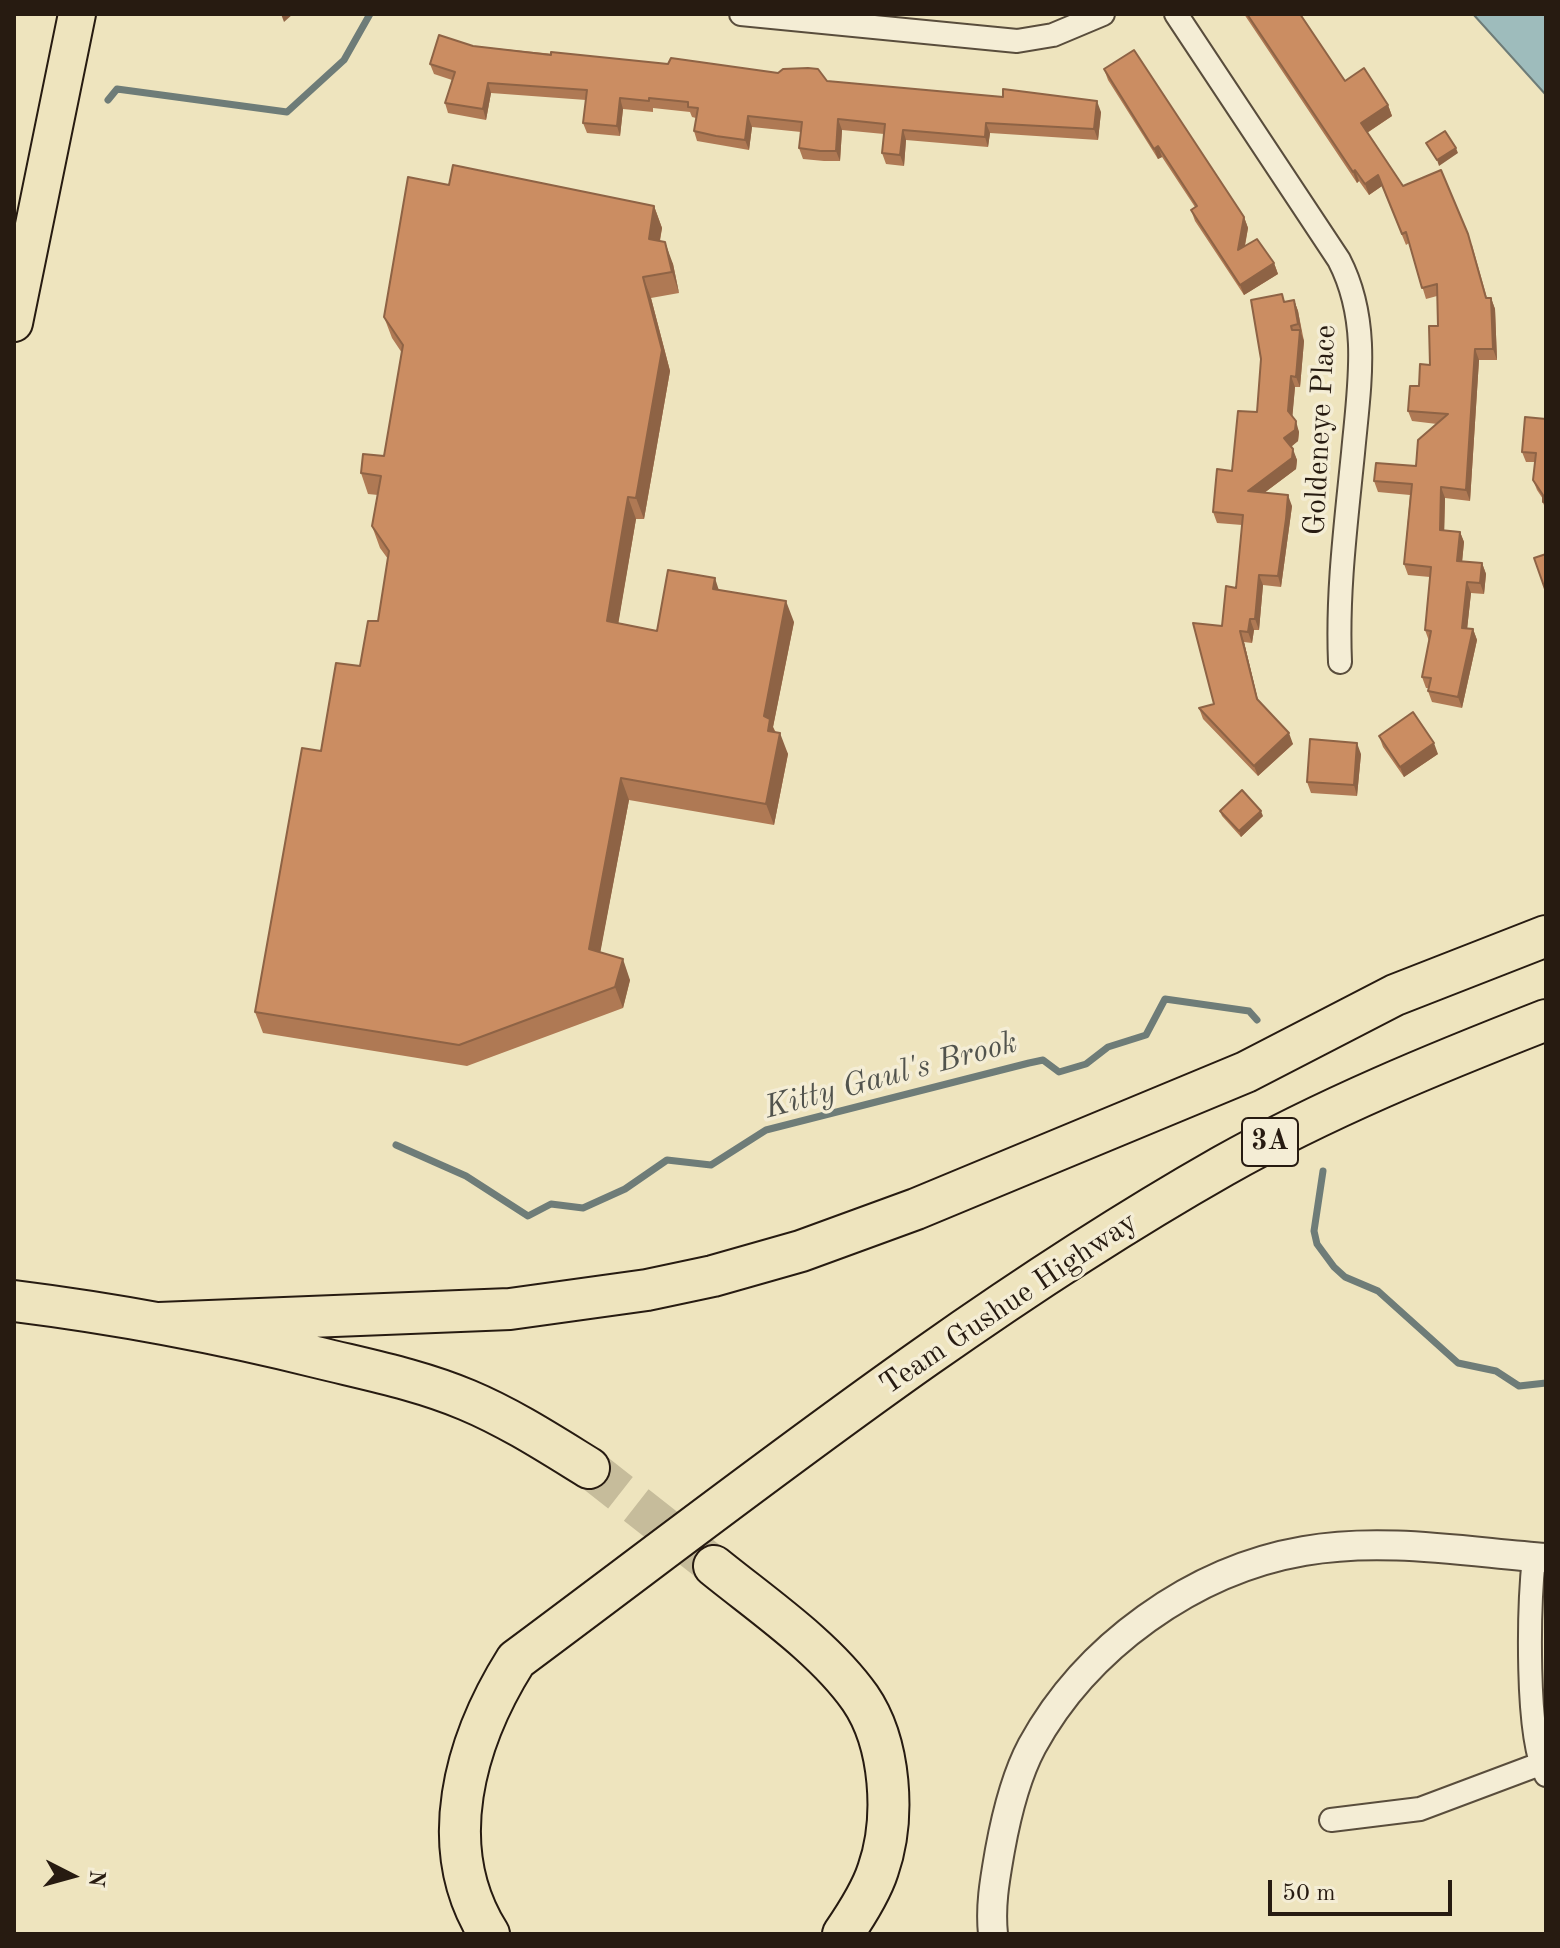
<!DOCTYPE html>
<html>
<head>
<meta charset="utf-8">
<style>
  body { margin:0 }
  #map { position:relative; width:1560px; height:1948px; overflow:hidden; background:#eee4be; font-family:"Old Standard TT",serif }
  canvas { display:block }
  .frame { position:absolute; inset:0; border:16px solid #271b11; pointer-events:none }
  .north { position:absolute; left:32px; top:1836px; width:80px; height:80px; -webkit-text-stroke:6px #f4edd5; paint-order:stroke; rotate:96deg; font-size:22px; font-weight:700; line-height:32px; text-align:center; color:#271b11 }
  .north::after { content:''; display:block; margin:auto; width:28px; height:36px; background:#271b11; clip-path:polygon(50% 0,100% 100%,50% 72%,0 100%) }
  .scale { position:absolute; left:1268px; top:1880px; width:184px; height:36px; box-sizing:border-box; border:4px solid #271b11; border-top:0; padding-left:10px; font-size:24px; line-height:28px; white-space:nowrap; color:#271b11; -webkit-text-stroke:6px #f4edd5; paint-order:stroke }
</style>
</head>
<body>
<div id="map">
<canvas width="1560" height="1948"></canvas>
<div class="frame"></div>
<div class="north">N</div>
<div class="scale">50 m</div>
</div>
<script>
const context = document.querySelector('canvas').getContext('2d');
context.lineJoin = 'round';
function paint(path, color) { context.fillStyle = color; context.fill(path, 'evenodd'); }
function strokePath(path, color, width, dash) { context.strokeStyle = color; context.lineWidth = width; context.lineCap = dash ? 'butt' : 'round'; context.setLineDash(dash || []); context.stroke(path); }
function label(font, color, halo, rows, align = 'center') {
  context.font = font + ' "Old Standard TT",serif'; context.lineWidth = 7; context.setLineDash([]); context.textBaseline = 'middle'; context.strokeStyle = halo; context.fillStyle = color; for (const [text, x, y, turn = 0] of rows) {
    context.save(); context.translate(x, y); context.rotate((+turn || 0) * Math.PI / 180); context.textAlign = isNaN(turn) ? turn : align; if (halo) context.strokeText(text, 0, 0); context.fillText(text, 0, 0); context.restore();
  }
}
const water = new Path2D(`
  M 1473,14 L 1546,14 L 1546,95 Z`);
paint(water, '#9ebcbc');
strokePath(water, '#6e7c78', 2);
strokePath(new Path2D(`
  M 108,100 L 117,89 L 287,112 L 344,60 L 370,14
  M 396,1145 L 466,1176 L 528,1216 L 551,1204 L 583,1208 L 625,1189 L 667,1160 L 711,1165 L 766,1130 L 1029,1063 L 1043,1060 L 1059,1072 L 1086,1064 L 1108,1047 L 1146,1035 L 1165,999 L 1249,1011 L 1257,1020
  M 1323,1171 L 1314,1231 L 1317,1244 L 1334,1267 L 1345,1277 L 1378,1291 L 1458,1363 L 1496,1371 L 1519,1386 L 1546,1383`), '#6e7c78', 7);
strokePath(new Path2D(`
  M 589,1468 L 714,1566`), '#c6bc9b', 40, [40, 20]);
const minor = new Path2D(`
  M 741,14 L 1017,41 L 1053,35 L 1103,14
  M 1176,14 L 1339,260 C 1371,322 1359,387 1353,453 C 1346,523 1337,592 1340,662
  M 1534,1557 C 1529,1604 1525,1736 1546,1775
  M 1331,1820 L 1420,1809 L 1540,1764`);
const tertiary = new Path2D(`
  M 993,1934 C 990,1905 995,1879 1000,1850 C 1006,1817 1016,1776 1032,1746 C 1086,1647 1193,1570 1304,1551 C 1383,1537 1467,1552 1546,1558`);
const primary = new Path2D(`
  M 14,323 L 77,14`);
const motorway = new Path2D(`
  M 14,1301 C 118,1314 219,1333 320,1358 C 369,1370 420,1380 467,1400 C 510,1418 550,1444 589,1468
  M 159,1323 L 510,1309 L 647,1290 L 713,1276 L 801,1251 L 916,1209 L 1246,1072 L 1395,995 L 1546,936
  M 714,1566 C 762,1605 824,1647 860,1698 C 891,1743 896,1818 878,1870 C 871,1892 856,1915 843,1934
  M 489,1934 C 434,1847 465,1741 516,1660 C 746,1489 973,1308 1223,1166 C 1326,1108 1436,1063 1546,1020`);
strokePath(minor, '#594d3c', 26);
strokePath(tertiary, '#594d3c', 32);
strokePath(primary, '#271b11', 40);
strokePath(motorway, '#271b11', 44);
strokePath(minor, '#f4edd5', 22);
strokePath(tertiary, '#f4edd5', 28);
strokePath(primary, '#eee4be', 36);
strokePath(motorway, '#eee4be', 40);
paint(new Path2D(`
  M 1244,14 L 1300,14 L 1345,81 L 1388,105 L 1392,116 L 1367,133 L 1403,186 L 1472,245 L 1487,298 L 1491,298 L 1495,309 L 1497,360 L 1479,360 L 1470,501 L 1445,498 L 1444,530 L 1460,532 L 1464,542 L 1462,562 L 1482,563 L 1486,574 L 1484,594 L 1471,593 L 1467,629 L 1473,629 L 1477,640 L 1462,708 L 1432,702 L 1428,691 L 1428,688 L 1426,688 L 1422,677 L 1429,641 L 1425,630 L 1430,577 L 1408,575 L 1404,564 L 1410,495 L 1378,492 L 1374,481 L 1416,466 L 1437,424 L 1412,421 L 1408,411 L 1419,386 L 1430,365 L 1438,326 L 1437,296 L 1426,299 L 1409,243 L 1406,245 L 1382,186 L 1369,195 L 1359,181 L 1357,183 Z
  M 473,46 L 827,81 L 1101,112 L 1098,140 L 990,133 L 988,147 L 906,140 L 904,166 L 886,164 L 882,153 L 884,134 L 842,130 L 840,161 L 824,161 L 803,159 L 799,148 L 801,132 L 752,127 L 749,150 L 697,141 L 694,131 L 696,118 L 692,117 L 690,112 L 653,108 L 653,112 L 623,109 L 620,136 L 587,133 L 583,123 L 586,100 L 491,93 L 486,120 L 448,113 L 445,103 L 452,80 L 434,74 L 430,64 Z
  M 1104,69 L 1244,217 L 1248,228 L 1245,246 L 1274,263 L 1278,274 L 1244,295 L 1195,221 L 1191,210 L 1195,207 L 1162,157 L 1158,159 L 1108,80 Z
  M 449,185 L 654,206 L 662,228 L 660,241 L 673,264 L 679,293 L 651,298 L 670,371 L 644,519 L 636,519 L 618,623 L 657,631 L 719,590 L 794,622 L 773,727 L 788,754 L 774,825 L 629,800 L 600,952 L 630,980 L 623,1008 L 467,1066 L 263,1033 L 255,1012 L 321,751 L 360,666 L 378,621 L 388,559 L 380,548 L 372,526 L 378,495 L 368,494 L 361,473 L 384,456 L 402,353 L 392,338 L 384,317 Z
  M 1294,300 L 1298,311 L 1304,341 L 1300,387 L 1295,387 L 1292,417 L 1299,432 L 1298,441 L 1291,447 L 1297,460 L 1296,469 L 1264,493 L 1292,506 L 1281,587 L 1263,585 L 1259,630 L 1254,630 L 1252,643 L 1244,642 L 1258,700 L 1293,744 L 1258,776 L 1203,719 L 1199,708 L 1214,704 L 1222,626 L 1236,588 L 1242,525 L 1217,523 L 1213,512 L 1257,412 L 1285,302 Z
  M 1546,419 L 1546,512 L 1543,502 L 1543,499 L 1537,490 L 1533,480 L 1535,462 L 1526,462 L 1522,452 Z
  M 1379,736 L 1438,754 L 1404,777 L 1383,747 Z
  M 1361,754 L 1357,796 L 1311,793 L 1307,782 Z
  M 1220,811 L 1263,816 L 1241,837 L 1222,816 Z`), '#af7954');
paint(new Path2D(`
  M 281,14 L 293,14 L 284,22 Z
  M 488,83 L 491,93 L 486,120 L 483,109 Z
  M 620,98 L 623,109 L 620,136 L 617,126 Z
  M 1097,101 L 1101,112 L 1098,140 L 1094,129 Z
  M 1388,105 L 1392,116 L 1365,134 L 1361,123 Z
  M 748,116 L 752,127 L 749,150 L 745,140 Z
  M 838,119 L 842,130 L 840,161 L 836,151 Z
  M 986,123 L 990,133 L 988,147 L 985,137 Z
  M 903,130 L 906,140 L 904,166 L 900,155 Z
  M 1158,146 L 1162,157 L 1158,159 L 1154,149 Z
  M 1456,148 L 1458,153 L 1439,166 L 1437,160 Z
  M 1355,170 L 1359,181 L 1357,183 L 1353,172 Z
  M 1378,175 L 1382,186 L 1369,195 L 1365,184 Z
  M 654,206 L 662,228 L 656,260 L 649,239 Z
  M 1244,217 L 1248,228 L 1242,260 L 1238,250 Z
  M 665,242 L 673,264 L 679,293 L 672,272 Z
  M 1274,263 L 1278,274 L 1244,295 L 1240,285 Z
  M 643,277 L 651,298 L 670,371 L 644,519 L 636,498 Z
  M 1491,298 L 1495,309 L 1497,360 L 1493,349 Z
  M 1294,300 L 1298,311 L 1302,334 L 1298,324 Z
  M 1300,330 L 1304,341 L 1300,387 L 1296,377 Z
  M 1475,349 L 1479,360 L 1470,501 L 1466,490 Z
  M 1291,376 L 1295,387 L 1292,421 L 1288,411 Z
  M 1296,421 L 1299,432 L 1298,441 L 1288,449 L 1284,438 Z
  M 1293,449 L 1297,460 L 1296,469 L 1252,502 L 1248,491 Z
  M 1441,487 L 1445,498 L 1444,540 L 1440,530 Z
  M 1288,495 L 1292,506 L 1281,587 L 1278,576 Z
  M 628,497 L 636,519 L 615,643 L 607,621 Z
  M 1460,532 L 1464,542 L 1461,572 L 1457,561 Z
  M 1482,563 L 1486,574 L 1484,594 L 1480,583 Z
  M 1259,575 L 1263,585 L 1259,630 L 1255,619 Z
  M 715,578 L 722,600 L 713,589 Z
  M 1467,582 L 1471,593 L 1466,639 L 1462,628 Z
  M 786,601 L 794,622 L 773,727 L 778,740 L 776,752 L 764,716 Z
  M 1250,619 L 1254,630 L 1252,643 L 1248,632 Z
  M 1473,629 L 1477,640 L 1462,708 L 1458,697 Z
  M 1240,631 L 1244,642 L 1260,709 L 1257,699 Z
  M 780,733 L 788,754 L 774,825 L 766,804 Z
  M 1289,733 L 1293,744 L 1258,776 L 1254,766 Z
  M 1357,743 L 1361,754 L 1357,796 L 1354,785 Z
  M 1434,743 L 1438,754 L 1404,777 L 1400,767 Z
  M 621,778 L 629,800 L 597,970 L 589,949 Z
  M 1261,811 L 1263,816 L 1241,837 L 1239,831 Z
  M 623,959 L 630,980 L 623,1008 L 615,987 Z`), '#8e6345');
const building = new Path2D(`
  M 1247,14 L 1300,14 L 1345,81 L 1364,68 L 1388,105 L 1361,123 L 1403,186 L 1441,170 L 1468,234 L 1486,298 L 1491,298 L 1493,349 L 1475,349 L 1466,490 L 1441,487 L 1440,530 L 1460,532 L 1457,561 L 1482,563 L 1480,583 L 1467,582 L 1462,628 L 1473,629 L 1458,697 L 1428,691 L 1431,678 L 1422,677 L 1431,631 L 1425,630 L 1431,567 L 1404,564 L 1412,484 L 1374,481 L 1376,463 L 1416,466 L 1418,440 L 1448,414 L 1408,411 L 1410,386 L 1419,386 L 1420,364 L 1430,365 L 1429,326 L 1438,326 L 1437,284 L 1422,288 L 1406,232 L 1402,234 L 1378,175 L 1365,184 L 1355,170 L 1353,172 Z
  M 439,35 L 473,46 L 551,55 L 551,52 L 668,64 L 671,58 L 778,73 L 783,69 L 808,68 L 818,69 L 827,81 L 1003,97 L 1003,89 L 1097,101 L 1094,129 L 986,123 L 985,137 L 903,130 L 900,155 L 882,153 L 885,124 L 838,119 L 836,151 L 820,151 L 799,148 L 802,122 L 748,116 L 745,140 L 716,136 L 694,131 L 698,108 L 688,107 L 688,102 L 649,98 L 649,101 L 620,98 L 617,126 L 583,123 L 587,90 L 488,83 L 483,109 L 445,103 L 455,72 L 430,64 Z
  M 1134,50 L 1244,217 L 1238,250 L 1257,239 L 1274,263 L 1240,285 L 1191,210 L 1197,206 L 1158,146 L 1154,149 L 1104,69 Z
  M 1445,131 L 1456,148 L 1437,160 L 1426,143 Z
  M 453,165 L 654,206 L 649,239 L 665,242 L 672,272 L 643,277 L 662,350 L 636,498 L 628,497 L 607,621 L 657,631 L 668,570 L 715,578 L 713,589 L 786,601 L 764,716 L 770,719 L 768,731 L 780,733 L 766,804 L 621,778 L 589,949 L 623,959 L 615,987 L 459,1045 L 255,1012 L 302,748 L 321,751 L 336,663 L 360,666 L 368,621 L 378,621 L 389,551 L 372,526 L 381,476 L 361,473 L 363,454 L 384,456 L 403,345 L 384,317 L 408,177 L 449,185 Z
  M 1282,294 L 1284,302 L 1294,300 L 1298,324 L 1291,326 L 1292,330 L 1300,330 L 1296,377 L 1291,376 L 1288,411 L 1296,421 L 1295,430 L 1284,438 L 1293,449 L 1292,458 L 1248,491 L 1288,495 L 1286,519 L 1278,576 L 1259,575 L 1255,619 L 1250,619 L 1248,632 L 1240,631 L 1257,699 L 1289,733 L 1254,766 L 1199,708 L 1214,704 L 1193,623 L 1222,626 L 1226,586 L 1236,588 L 1243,515 L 1213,512 L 1217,469 L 1232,471 L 1238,411 L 1257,412 L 1261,359 L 1251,300 Z
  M 1525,417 L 1546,419 L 1546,503 L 1543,502 L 1543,495 L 1533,480 L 1536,453 L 1522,452 Z
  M 1546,554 L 1546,592 L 1534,558 Z
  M 1413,712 L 1434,743 L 1400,767 L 1379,736 Z
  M 1310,739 L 1357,743 L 1354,785 L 1307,782 Z
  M 1242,790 L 1261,811 L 1239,831 L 1220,811 Z`);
paint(building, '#cb8d62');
strokePath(building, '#8e6345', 2);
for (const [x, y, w] of [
  [1270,1142,56]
]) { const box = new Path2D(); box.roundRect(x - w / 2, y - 24, w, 48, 6); context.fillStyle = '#f4edd5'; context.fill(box); strokePath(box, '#271b11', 2); }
label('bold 28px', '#271b11', null, [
  ["3A",1270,1142]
]);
label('30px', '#271b11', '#f4edd5', [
  ["Goldeneye Place",1321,430,-87],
  ["Team Gushue Highway",1009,1304,-34]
]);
label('italic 32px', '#51534d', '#f4edd5', [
  ["Kitty Gaul's Brook",891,1076,-15]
]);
</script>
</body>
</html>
